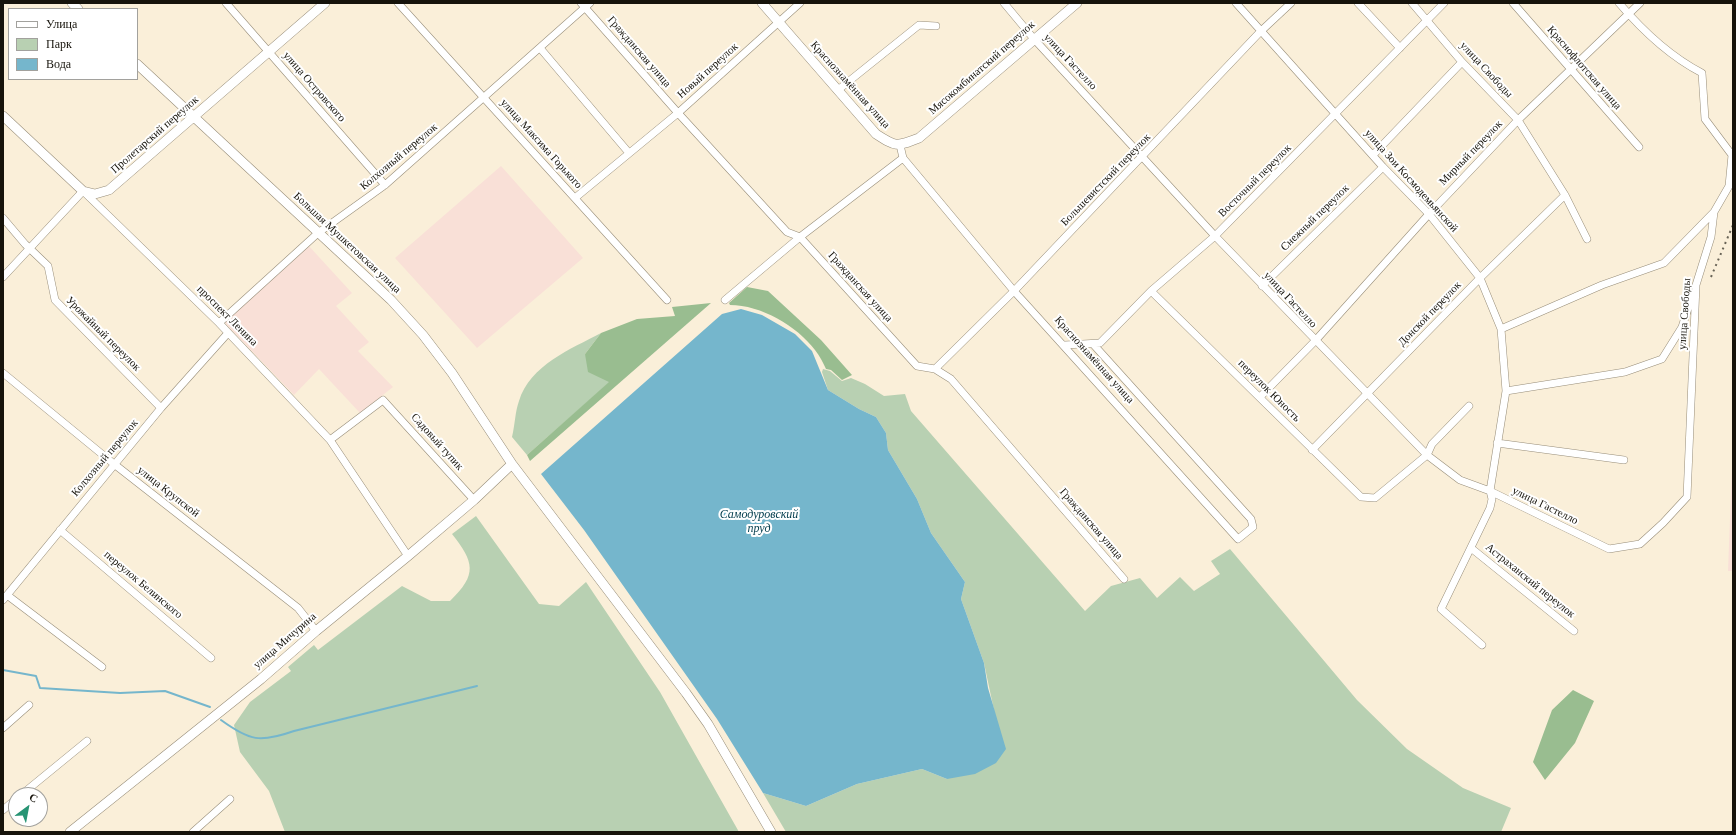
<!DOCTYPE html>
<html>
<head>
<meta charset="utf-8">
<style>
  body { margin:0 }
  #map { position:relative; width:1736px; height:835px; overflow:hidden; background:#faefd9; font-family:"Times New Roman",serif }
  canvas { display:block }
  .frame { position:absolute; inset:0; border:4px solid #16130b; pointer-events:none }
  .legend { position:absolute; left:8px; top:8px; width:130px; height:72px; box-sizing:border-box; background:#fff; border:1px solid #a2a19d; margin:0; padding:5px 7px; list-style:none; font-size:12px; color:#16130b }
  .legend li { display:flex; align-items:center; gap:8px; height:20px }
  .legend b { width:20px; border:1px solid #a2a19d }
  .north { position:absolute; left:8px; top:787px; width:40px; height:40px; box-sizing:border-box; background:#fff; border:1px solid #a2a19d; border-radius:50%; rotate:32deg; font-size:11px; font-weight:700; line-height:16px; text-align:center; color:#16130b }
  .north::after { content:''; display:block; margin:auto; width:14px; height:18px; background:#289474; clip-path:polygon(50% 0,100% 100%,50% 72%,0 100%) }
</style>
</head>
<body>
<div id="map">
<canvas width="1736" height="835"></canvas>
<div class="frame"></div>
<ul class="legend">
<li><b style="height:5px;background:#fff"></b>Улица</li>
<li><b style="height:11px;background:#b8d0b2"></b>Парк</li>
<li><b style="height:11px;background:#75b6cc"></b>Вода</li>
</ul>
<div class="north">С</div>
</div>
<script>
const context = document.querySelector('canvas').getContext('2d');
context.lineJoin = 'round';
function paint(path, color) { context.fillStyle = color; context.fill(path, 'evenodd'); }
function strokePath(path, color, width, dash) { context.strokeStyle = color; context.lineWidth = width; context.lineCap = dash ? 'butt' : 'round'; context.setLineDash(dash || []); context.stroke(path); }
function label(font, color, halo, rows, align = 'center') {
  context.font = font + ' "Times New Roman",serif'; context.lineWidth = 4; context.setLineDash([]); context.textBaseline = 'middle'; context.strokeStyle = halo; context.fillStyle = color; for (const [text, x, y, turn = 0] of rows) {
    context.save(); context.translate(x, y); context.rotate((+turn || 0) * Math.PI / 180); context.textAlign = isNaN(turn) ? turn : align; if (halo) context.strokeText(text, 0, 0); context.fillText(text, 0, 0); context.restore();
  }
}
paint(new Path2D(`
  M 501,166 L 583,258 L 477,348 L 395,258 Z
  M 308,245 L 352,293 L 336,306 L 369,342 L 358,351 L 393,387 L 360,413 L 319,369 L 294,395 L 224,322 Z
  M 1733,440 L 1733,571 L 1728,571 Z`), '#f9e0d7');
paint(new Path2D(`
  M 601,333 L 585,354 L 610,382 L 527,455 L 512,437 C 515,425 515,412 519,401 C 530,365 571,349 601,333 Z
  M 823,369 L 830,371 L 842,381 L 851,378 L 865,384 L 884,396 L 905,394 L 911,411 L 1085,611 L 1111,586 L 1140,578 L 1157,598 L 1180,577 L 1194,591 L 1220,574 L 1211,561 L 1230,549 L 1357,700 L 1407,749 L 1463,788 L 1511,808 L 1501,832 L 786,832 L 763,793 L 806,806 L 857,784 L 922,769 L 947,779 L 995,715 L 984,663 L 961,599 L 965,582 L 931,533 L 917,499 L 888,450 L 886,433 L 876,417 L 859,409 L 828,390 L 822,372 Z
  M 476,516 L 539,604 L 559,606 L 586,582 L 660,692 L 739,832 L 285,832 L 269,791 L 240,752 L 234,725 L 250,702 L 291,671 L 288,667 L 314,645 L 318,650 L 402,586 L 431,601 L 450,601 C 478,574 474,562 452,534 Z`), '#b8d0b2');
paint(new Path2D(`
  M 747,287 L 768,291 L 821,340 L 852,375 L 842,380 L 831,370 L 826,369 C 823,363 820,356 815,350 C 797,326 761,305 730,305 L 729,303 Z
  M 711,303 L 530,461 L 527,455 L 609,382 L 588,372 L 585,354 L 601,333 L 637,319 L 675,316 L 672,307 Z
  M 1573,690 L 1594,701 L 1575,743 L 1545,780 L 1533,762 L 1552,710 Z`), '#99bd90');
paint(new Path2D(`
  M 741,309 L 762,315 L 795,334 L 812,351 L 828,390 L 859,409 L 876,417 L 886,433 L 888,450 L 917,499 L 931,533 L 965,582 L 961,599 L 984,663 L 988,688 L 1006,749 L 996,763 L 975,774 L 947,779 L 922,769 L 857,784 L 806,806 L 763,793 L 717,719 L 584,530 L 541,474 L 722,314 Z`), '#75b6cc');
strokePath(new Path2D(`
  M 3,670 L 36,676 L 40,688 L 120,693 L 165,691 L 210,707
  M 221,720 C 250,741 260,743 294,731 L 477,686`), '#75b6cc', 2);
const street = new Path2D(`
  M 226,3 L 385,185
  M 398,3 L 667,300
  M 581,3 L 678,113 L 787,232 L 800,237 L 917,366 L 935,369 L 951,379 L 1124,579
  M 1004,3 L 1034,39 L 1215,236 L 1427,455 L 1460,480 L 1490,491 L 1609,549 L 1640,544 L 1663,523 L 1687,497 L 1696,285 L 1711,237 L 1714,212 L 1729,186 L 1732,155 L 1705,119 L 1702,73 C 1671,57 1642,30 1619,3
  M 1236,3 L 1383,167 L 1429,214 L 1480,278 L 1501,329 L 1506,391 L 1490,491 L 1492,499 L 1490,508 L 1441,609 L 1482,645
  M 1358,3 L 1400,48
  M 1412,3 L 1462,62 L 1518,120 L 1565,195 L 1587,239
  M 1513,3 L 1639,147
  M 540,48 L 629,153
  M 838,90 L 919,25 L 936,26
  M 900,145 L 903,158 L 1014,291 L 1238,539 L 1253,527 L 1251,519 L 1093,344
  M 1373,155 L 1462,62
  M 575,198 L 678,113 L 800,3
  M 3,218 L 25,244 L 48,266 L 55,300 L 161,408
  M 3,277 L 83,191 L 219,323 L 330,440 L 408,556
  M 1262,286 L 1383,167
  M 1151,291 L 1361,497 L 1375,498 L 1427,455 L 1432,444 L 1469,406
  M 725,300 L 800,237 L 903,158
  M 219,323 L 318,233 L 385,185 L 590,3
  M 1501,329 L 1602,285 L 1664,263 L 1714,212
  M 1065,345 L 1100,343 L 1151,291 L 1215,236 L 1444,3
  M 935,369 L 1014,291 L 1260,32 L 1291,3
  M 3,373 L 114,464 L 298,608 L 316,631
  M 1506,391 L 1625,372 L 1662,359 L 1682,327 L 1693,293
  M 1260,397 L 1315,341 L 1429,214 L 1518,120 L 1640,3
  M 330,440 L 383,400 L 474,500
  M 1497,443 L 1624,460
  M 1312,450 L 1480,278 L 1565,195
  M 60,530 L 211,658
  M 1471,548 L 1574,631
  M 7,595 L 102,667
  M 3,600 L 161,408 L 228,333
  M 3,728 L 29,705
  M 21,795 L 87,741
  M 3,810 L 16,799
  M 193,832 L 230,799`);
const secondary = new Path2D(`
  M 72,3 L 78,9
  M 762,3 L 876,134 C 896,147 896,147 919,138 L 1077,3
  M 137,64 L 391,300 L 423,335 L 452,373 L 512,464 L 686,693 L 708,724 L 771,832
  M 3,116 L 83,191 L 95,194 L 109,190 L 325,3
  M 70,832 L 261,679 L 316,631 L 408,556 L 474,500 L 512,464`);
strokePath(street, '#978d79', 8);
strokePath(secondary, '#978d79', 10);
strokePath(street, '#fff', 7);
strokePath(secondary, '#fff', 9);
strokePath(new Path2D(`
  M 1711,277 L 1733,225`), '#676255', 2, [2, 4]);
label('11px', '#16130b', '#fff', [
  ["Гражданская улица",639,52,49],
  ["улица Гастелло",1070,62,47],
  ["Мясокомбинатский переулок",982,68,-41],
  ["Краснофлотская улица",1584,68,49],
  ["улица Свободы",1486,70,47],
  ["Новый переулок",708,71,-42],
  ["Краснознамённая улица",850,85,48],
  ["улица Островского",314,87,49],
  ["Пролетарский переулок",155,135,-41],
  ["улица Максима Горького",541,144,48],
  ["Мирный переулок",1471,153,-46],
  ["Колхозный переулок",399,157,-40],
  ["Большевистский переулок",1106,180,-46],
  ["Восточный переулок",1255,181,-45],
  ["улица Зои Космодемьянской",1411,181,48],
  ["Снежный переулок",1315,218,-44],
  ["Большая Мушкетовская улица",347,243,43],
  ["Гражданская улица",860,287,48],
  ["улица Гастелло",1290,300,47],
  ["Донской переулок",1430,314,-46],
  ["улица Свободы",1685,314,-86],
  ["проспект Ленина",227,316,45],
  ["Урожайный переулок",103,334,45],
  ["Краснознамённая улица",1094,360,48],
  ["переулок Юность",1269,391,45],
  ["Садовый тупик",437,442,48],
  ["Колхозный переулок",105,458,-50],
  ["улица Крупской",168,492,38],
  ["улица Гастелло",1545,506,26],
  ["Гражданская улица",1091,524,49],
  ["Астраханский переулок",1530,581,39],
  ["переулок Белинского",143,585,40],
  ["улица Мичурина",285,641,-41]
]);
label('italic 12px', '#003c4c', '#fff', [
  ["Самодуровский",759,515],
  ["пруд",759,529]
]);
</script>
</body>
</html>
